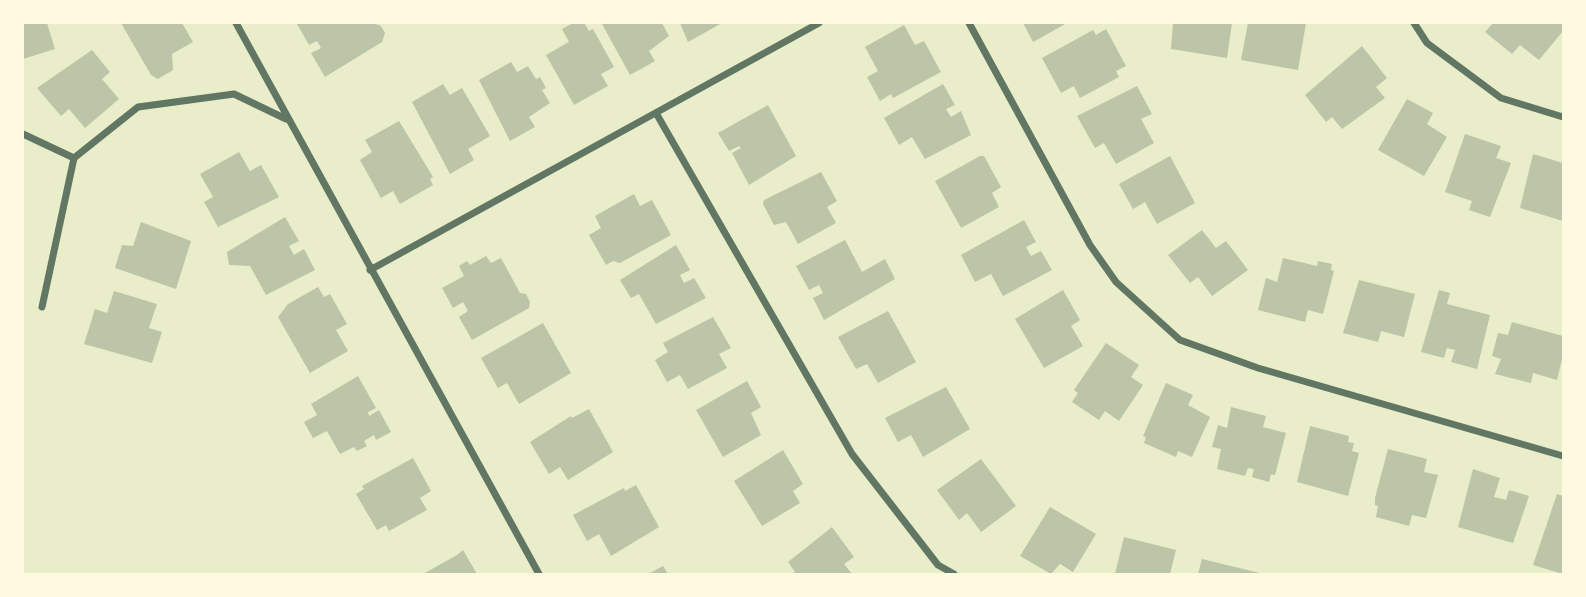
<!DOCTYPE html>
<html>
<head>
<meta charset="utf-8">
<style>
  body { margin:0 }
  #map { position:relative; width:1586px; height:597px; overflow:hidden; background:#e9edc9; font-family:Lora,serif }
  canvas { display:block }
  .frame { position:absolute; inset:0; border:24px solid #fefae0; pointer-events:none }
</style>
</head>
<body>
<div id="map">
<canvas width="1586" height="597"></canvas>
<div class="frame"></div>
</div>
<script>
const context = document.querySelector('canvas').getContext('2d');
context.lineJoin = 'round';
function paint(path, color) { context.fillStyle = color; context.fill(path, 'evenodd'); }
function strokePath(path, color, width, dash) { context.strokeStyle = color; context.lineWidth = width; context.lineCap = dash ? 'butt' : 'round'; context.setLineDash(dash || []); context.stroke(path); }
paint(new Path2D(`
  M 23,23 L 47,23 L 55,49 L 23,59 Z
  M 121,23 L 182,23 L 193,42 L 172,54 L 173,70 L 158,79 L 151,75 Z
  M 299,23 L 373,23 L 381,26 L 385,33 L 382,42 L 325,77 L 311,53 L 321,48 L 317,41 L 309,45 L 297,24 Z
  M 573,23 L 584,23 L 589,31 L 593,29 L 614,67 L 601,74 L 608,86 L 574,105 L 546,55 L 569,42 L 562,29 Z
  M 605,23 L 662,23 L 669,36 L 649,51 L 655,61 L 630,75 L 602,24 Z
  M 680,23 L 722,23 L 688,42 Z
  M 1023,23 L 1067,23 L 1033,42 Z
  M 1173,23 L 1232,23 L 1227,58 L 1171,49 Z
  M 1248,23 L 1306,23 L 1298,70 L 1241,60 Z
  M 1493,23 L 1563,23 L 1563,31 L 1539,60 L 1520,45 L 1512,54 L 1485,32 Z
  M 904,25 L 915,45 L 924,41 L 941,72 L 893,98 L 891,94 L 880,101 L 867,77 L 878,71 L 865,47 Z
  M 1106,29 L 1126,66 L 1116,71 L 1119,77 L 1080,98 L 1074,86 L 1061,93 L 1042,58 L 1093,30 L 1096,35 Z
  M 1362,46 L 1387,78 L 1376,87 L 1385,98 L 1342,129 L 1332,117 L 1326,122 L 1305,95 Z
  M 92,50 L 110,72 L 102,79 L 119,99 L 85,128 L 69,109 L 61,116 L 37,88 Z
  M 511,62 L 517,72 L 528,66 L 536,79 L 540,77 L 546,88 L 542,90 L 550,103 L 529,117 L 535,127 L 510,141 L 479,80 Z
  M 443,84 L 450,95 L 462,88 L 490,136 L 468,149 L 474,160 L 450,174 L 412,102 Z
  M 943,84 L 955,105 L 946,109 L 951,117 L 961,111 L 971,135 L 925,159 L 912,137 L 899,145 L 884,118 Z
  M 1137,86 L 1152,114 L 1141,119 L 1154,143 L 1116,164 L 1104,143 L 1095,148 L 1077,116 Z
  M 1407,99 L 1433,113 L 1427,124 L 1447,137 L 1424,176 L 1378,150 Z
  M 768,105 L 796,156 L 749,185 L 732,153 L 741,148 L 739,146 L 729,151 L 718,133 Z
  M 399,121 L 433,177 L 430,179 L 433,185 L 400,204 L 393,191 L 381,198 L 360,160 L 372,152 L 365,140 Z
  M 1465,134 L 1501,146 L 1496,158 L 1511,163 L 1490,217 L 1469,210 L 1472,201 L 1445,192 Z
  M 239,152 L 250,171 L 261,165 L 279,197 L 218,227 L 204,202 L 213,197 L 200,174 Z
  M 1533,154 L 1563,163 L 1563,221 L 1520,208 Z
  M 980,156 L 984,156 L 1001,187 L 992,193 L 999,207 L 961,228 L 935,181 Z
  M 1170,156 L 1195,203 L 1157,224 L 1145,202 L 1133,209 L 1119,184 Z
  M 821,172 L 837,201 L 827,207 L 836,223 L 798,244 L 786,222 L 774,225 L 763,204 L 764,200 Z
  M 634,194 L 640,206 L 652,200 L 671,235 L 620,263 L 613,261 L 606,265 L 589,235 L 601,228 L 595,216 Z
  M 285,217 L 299,241 L 289,246 L 294,255 L 304,249 L 315,270 L 266,295 L 250,266 L 229,265 L 227,252 Z
  M 1024,220 L 1036,242 L 1026,247 L 1031,256 L 1041,251 L 1052,270 L 1003,296 L 991,274 L 975,282 L 961,255 Z
  M 141,222 L 191,241 L 176,289 L 115,268 L 122,245 L 133,246 Z
  M 1202,230 L 1216,248 L 1226,241 L 1248,270 L 1212,296 L 1198,277 L 1190,283 L 1168,255 Z
  M 845,240 L 862,272 L 885,259 L 895,279 L 824,320 L 813,298 L 823,293 L 819,285 L 809,290 L 796,266 Z
  M 676,245 L 690,270 L 680,275 L 684,283 L 694,278 L 706,298 L 656,324 L 639,294 L 631,298 L 620,280 Z
  M 486,256 L 491,263 L 501,258 L 520,293 L 526,294 L 530,302 L 529,308 L 472,340 L 459,317 L 468,311 L 463,302 L 453,308 L 442,288 L 464,276 L 459,266 L 467,261 L 470,265 Z
  M 1283,258 L 1317,266 L 1318,261 L 1332,264 L 1331,270 L 1334,271 L 1323,314 L 1308,310 L 1305,322 L 1258,310 L 1266,278 L 1277,282 Z
  M 1359,280 L 1415,294 L 1404,337 L 1381,331 L 1378,342 L 1343,333 Z
  M 318,287 L 324,297 L 330,294 L 347,324 L 336,330 L 348,351 L 310,373 L 278,317 L 288,304 Z
  M 1063,290 L 1080,320 L 1071,326 L 1083,346 L 1044,368 L 1015,319 Z
  M 1439,290 L 1450,293 L 1447,304 L 1490,315 L 1477,369 L 1451,362 L 1455,350 L 1447,348 L 1444,358 L 1421,352 Z
  M 114,291 L 157,304 L 149,328 L 162,332 L 152,363 L 84,344 L 95,309 L 107,313 Z
  M 888,311 L 916,362 L 878,383 L 867,364 L 856,369 L 838,337 Z
  M 713,317 L 731,348 L 719,354 L 727,368 L 688,389 L 680,375 L 667,382 L 655,360 L 668,352 L 663,343 Z
  M 1512,322 L 1563,336 L 1563,355 L 1557,380 L 1533,373 L 1531,383 L 1495,374 L 1501,359 L 1492,356 L 1498,333 L 1508,335 Z
  M 543,323 L 571,373 L 519,404 L 507,383 L 498,388 L 481,358 Z
  M 1106,343 L 1139,365 L 1131,377 L 1143,385 L 1119,421 L 1105,411 L 1099,420 L 1072,402 L 1078,393 L 1074,390 Z
  M 358,376 L 376,408 L 368,412 L 369,416 L 379,410 L 391,432 L 376,440 L 374,435 L 364,441 L 367,446 L 357,451 L 354,447 L 340,454 L 327,431 L 313,438 L 304,422 L 317,415 L 311,404 Z
  M 747,381 L 761,407 L 751,413 L 761,435 L 723,457 L 696,410 Z
  M 1166,383 L 1193,395 L 1188,405 L 1210,417 L 1192,457 L 1178,451 L 1176,457 L 1144,443 L 1146,437 L 1143,436 Z
  M 946,387 L 970,429 L 923,457 L 911,435 L 898,442 L 885,418 Z
  M 1231,407 L 1266,416 L 1263,427 L 1286,433 L 1275,475 L 1271,474 L 1269,482 L 1252,477 L 1254,469 L 1248,468 L 1245,476 L 1217,469 L 1221,449 L 1212,447 L 1218,425 L 1227,428 Z
  M 589,409 L 613,452 L 568,480 L 560,467 L 549,474 L 530,442 L 571,416 L 572,418 Z
  M 1310,426 L 1349,436 L 1348,442 L 1354,443 L 1352,451 L 1359,453 L 1348,496 L 1297,482 Z
  M 1388,449 L 1427,459 L 1424,472 L 1438,475 L 1426,518 L 1412,515 L 1409,526 L 1376,517 L 1378,506 L 1375,505 L 1375,498 Z
  M 783,450 L 803,484 L 793,491 L 800,503 L 762,526 L 734,481 Z
  M 413,458 L 431,491 L 420,498 L 427,510 L 389,531 L 386,525 L 377,530 L 356,494 L 364,489 L 362,486 Z
  M 981,459 L 1016,506 L 981,532 L 967,513 L 959,520 L 937,490 Z
  M 1473,469 L 1500,478 L 1494,497 L 1506,500 L 1509,490 L 1529,496 L 1513,543 L 1458,527 Z
  M 636,485 L 659,527 L 611,556 L 599,534 L 587,541 L 573,515 L 624,488 L 625,491 Z
  M 1557,494 L 1563,496 L 1563,574 L 1533,565 Z
  M 1050,507 L 1096,534 L 1073,572 L 1060,564 L 1051,574 L 1020,556 Z
  M 832,527 L 854,557 L 844,564 L 852,574 L 791,574 L 795,572 L 788,562 Z
  M 1124,537 L 1176,550 L 1170,574 L 1115,574 Z
  M 463,550 L 477,574 L 423,574 L 457,555 Z
  M 1202,559 L 1260,573 L 1260,574 L 1198,574 Z
  M 663,566 L 668,574 L 645,574 L 652,572 Z`), '#bcc5a7');
strokePath(new Path2D(`
  M 236,23 L 539,574
  M 969,23 L 1090,245 L 1116,282 L 1180,340 L 1258,368 L 1563,456
  M 1414,23 L 1427,43 L 1501,98 L 1563,117
  M 656,113 L 852,454 L 938,565 L 954,574
  M 23,134 L 74,158
  M 370,270 L 819,23
  M 42,307 L 74,158 L 138,107 L 234,94 L 286,119`), '#617663', 7);
</script>
</body>
</html>
